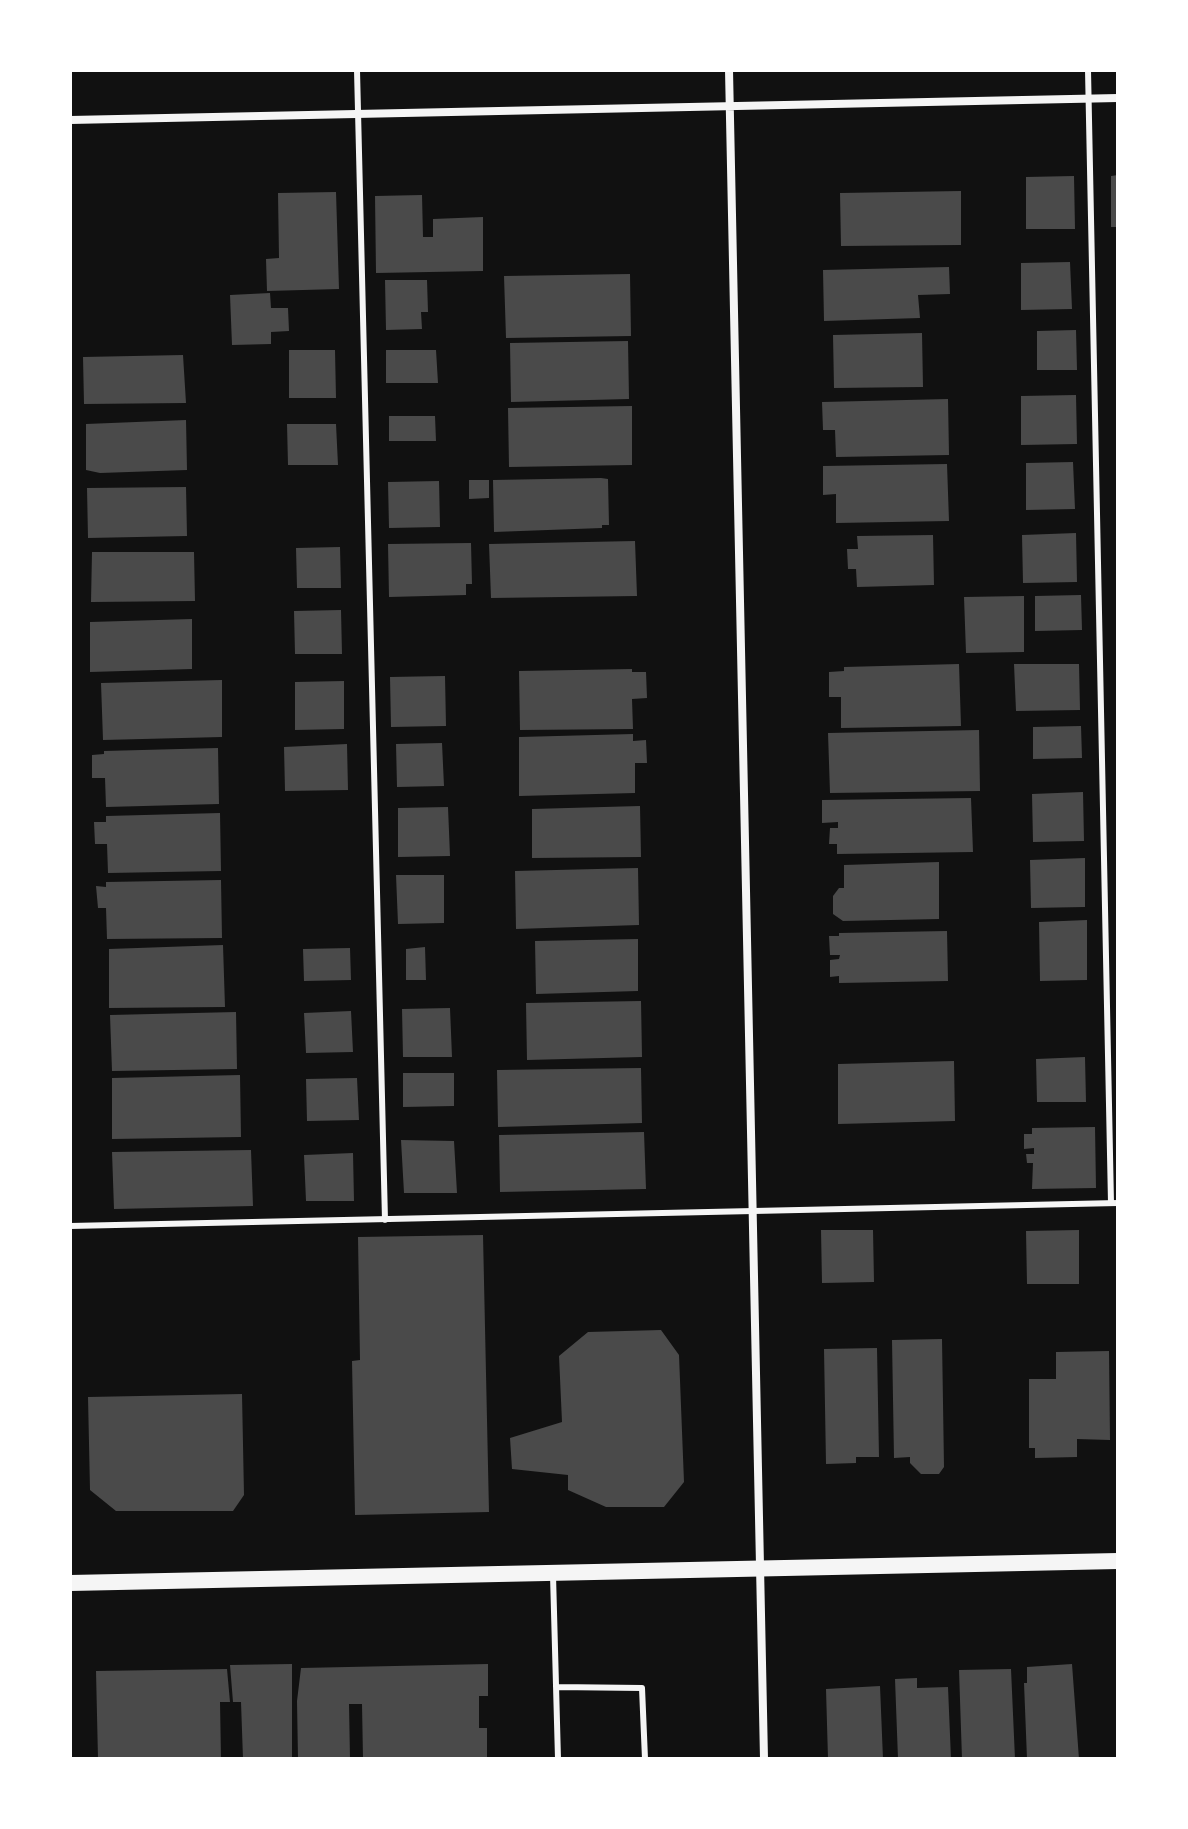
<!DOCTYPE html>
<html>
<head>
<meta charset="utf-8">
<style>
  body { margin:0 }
  #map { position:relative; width:1188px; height:1829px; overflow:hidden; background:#111; font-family:Inter,sans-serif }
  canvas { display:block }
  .frame { position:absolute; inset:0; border:72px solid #fff; pointer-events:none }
</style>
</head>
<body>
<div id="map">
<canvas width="1188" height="1829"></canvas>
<div class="frame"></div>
</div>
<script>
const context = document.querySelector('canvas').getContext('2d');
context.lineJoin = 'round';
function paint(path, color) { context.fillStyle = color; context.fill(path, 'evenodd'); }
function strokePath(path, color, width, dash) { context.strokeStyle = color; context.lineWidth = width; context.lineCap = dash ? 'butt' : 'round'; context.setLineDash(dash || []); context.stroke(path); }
paint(new Path2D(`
  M 1118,175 L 1118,227 L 1111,227 L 1111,176 Z
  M 1074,176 L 1075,229 L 1026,229 L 1026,177 Z
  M 961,191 L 961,245 L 841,246 L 840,193 Z
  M 336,192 L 339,289 L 267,291 L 266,259 L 279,258 L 278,193 Z
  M 422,195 L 423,237 L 433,237 L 433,219 L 483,217 L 483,271 L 376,273 L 375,196 Z
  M 1070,262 L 1072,309 L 1021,310 L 1021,263 Z
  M 949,267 L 950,294 L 918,295 L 920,318 L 824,321 L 823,270 Z
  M 630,274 L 631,336 L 506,338 L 504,276 Z
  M 385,280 L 427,280 L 428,312 L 421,312 L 422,329 L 386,330 Z
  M 270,293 L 271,308 L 288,308 L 289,331 L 271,332 L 271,344 L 232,345 L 230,295 Z
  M 1076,330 L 1077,370 L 1037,370 L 1037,331 Z
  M 922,333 L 923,387 L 834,388 L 833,335 Z
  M 628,341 L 629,399 L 511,402 L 510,343 Z
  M 289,350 L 335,350 L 336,398 L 289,398 Z
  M 386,350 L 436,350 L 438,383 L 386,383 Z
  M 183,355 L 186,403 L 84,404 L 83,357 Z
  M 1076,395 L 1077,444 L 1021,445 L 1021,396 Z
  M 948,399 L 949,455 L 836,457 L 835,430 L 823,430 L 822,402 Z
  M 632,406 L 632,465 L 509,467 L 508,408 Z
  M 389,416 L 435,416 L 436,441 L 389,441 Z
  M 186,420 L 187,470 L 100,473 L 86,470 L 86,424 Z
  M 287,424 L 336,424 L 338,465 L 288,465 Z
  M 1073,462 L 1075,509 L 1026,510 L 1026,463 Z
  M 947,464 L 949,521 L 836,523 L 836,494 L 823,495 L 823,466 Z
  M 601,478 L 608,479 L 609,525 L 602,525 L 602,528 L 494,532 L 493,480 Z
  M 469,480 L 489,480 L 489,498 L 469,499 Z
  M 439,481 L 440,527 L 389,528 L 388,482 Z
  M 186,487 L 187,536 L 88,538 L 87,488 Z
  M 1076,533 L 1077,582 L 1023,583 L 1022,535 Z
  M 933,535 L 934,585 L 857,587 L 856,569 L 848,569 L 847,549 L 858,549 L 857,536 Z
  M 635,541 L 637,596 L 491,598 L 489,544 Z
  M 471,543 L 472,584 L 466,584 L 466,595 L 389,597 L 388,544 Z
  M 340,547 L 341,588 L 297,588 L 296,548 Z
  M 92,552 L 194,552 L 195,601 L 91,602 Z
  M 1081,595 L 1082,630 L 1035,631 L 1035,596 Z
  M 1024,596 L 1024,652 L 966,653 L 964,597 Z
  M 341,610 L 342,654 L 295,654 L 294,611 Z
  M 192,619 L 192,669 L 90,672 L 90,622 Z
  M 959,664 L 961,726 L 841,728 L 841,697 L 829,697 L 829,672 L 844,671 L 844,667 Z
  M 1014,664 L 1079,664 L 1080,710 L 1016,711 Z
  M 632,669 L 632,672 L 646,672 L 647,698 L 632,699 L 633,729 L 520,730 L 519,671 Z
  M 445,676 L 446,726 L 391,727 L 390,677 Z
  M 222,680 L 222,737 L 103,740 L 101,683 Z
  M 344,681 L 344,729 L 295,730 L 295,682 Z
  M 1081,726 L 1082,758 L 1033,759 L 1033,727 Z
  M 979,730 L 980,791 L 830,793 L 828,733 Z
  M 633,734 L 633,741 L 646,740 L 647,763 L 635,763 L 635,793 L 519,796 L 519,737 Z
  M 442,743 L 444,786 L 397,787 L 396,744 Z
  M 347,744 L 348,790 L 285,791 L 284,747 Z
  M 218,748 L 219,804 L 106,807 L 105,778 L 92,778 L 92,755 L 104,754 L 104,751 Z
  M 1083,792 L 1084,841 L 1033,842 L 1032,794 Z
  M 971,798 L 973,852 L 837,854 L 837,844 L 829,844 L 830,828 L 838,828 L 838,822 L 822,823 L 822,800 Z
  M 640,806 L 641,857 L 532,858 L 532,809 Z
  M 448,807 L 450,856 L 398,857 L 398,808 Z
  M 220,813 L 221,871 L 108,873 L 107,844 L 95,844 L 94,822 L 106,822 L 106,816 Z
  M 1085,858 L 1085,907 L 1031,908 L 1030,860 Z
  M 939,862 L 939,919 L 843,921 L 833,914 L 833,896 L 839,888 L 844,888 L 844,865 Z
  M 638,868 L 639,925 L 516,929 L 515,871 Z
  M 396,875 L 444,875 L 444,923 L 398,924 Z
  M 221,880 L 222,938 L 107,939 L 106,908 L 98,908 L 96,886 L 106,887 L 106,882 Z
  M 1087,920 L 1087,980 L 1040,981 L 1039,922 Z
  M 947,931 L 948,981 L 839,983 L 839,976 L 830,977 L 830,960 L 839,959 L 840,955 L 830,955 L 829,936 L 839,936 L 839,933 Z
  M 638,939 L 638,991 L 536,994 L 535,941 Z
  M 223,945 L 225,1007 L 109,1008 L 109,949 Z
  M 425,947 L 426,980 L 406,980 L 406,949 Z
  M 350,948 L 351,980 L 304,981 L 303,949 Z
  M 641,1001 L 642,1057 L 527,1060 L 526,1003 Z
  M 450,1008 L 452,1057 L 403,1057 L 402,1009 Z
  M 351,1011 L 353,1052 L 306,1053 L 304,1013 Z
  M 236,1012 L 237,1069 L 112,1071 L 110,1015 Z
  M 1085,1057 L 1086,1102 L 1037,1102 L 1036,1059 Z
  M 954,1061 L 955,1121 L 838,1124 L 838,1064 Z
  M 641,1068 L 642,1123 L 498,1127 L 497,1070 Z
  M 403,1073 L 454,1073 L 454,1106 L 403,1107 Z
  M 240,1075 L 241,1137 L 112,1139 L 112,1078 Z
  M 357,1078 L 359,1120 L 307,1121 L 306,1079 Z
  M 1095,1127 L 1096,1188 L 1032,1189 L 1033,1163 L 1027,1163 L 1026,1154 L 1034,1154 L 1034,1148 L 1024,1149 L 1024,1134 L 1032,1134 L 1032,1128 Z
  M 644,1132 L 646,1189 L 500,1192 L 499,1135 Z
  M 401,1140 L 454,1141 L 457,1193 L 404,1193 Z
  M 251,1150 L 253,1206 L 114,1209 L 112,1152 Z
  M 353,1153 L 354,1201 L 306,1201 L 304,1155 Z
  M 821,1230 L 873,1230 L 874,1282 L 822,1283 Z
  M 1079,1230 L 1079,1284 L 1027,1284 L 1026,1231 Z
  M 483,1235 L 489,1512 L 355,1515 L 352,1361 L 360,1360 L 358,1237 Z
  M 661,1330 L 679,1355 L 684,1482 L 664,1507 L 606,1507 L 568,1490 L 568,1475 L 512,1469 L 510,1438 L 562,1422 L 559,1356 L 588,1332 Z
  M 942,1339 L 944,1467 L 939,1474 L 921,1474 L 910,1463 L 910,1457 L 894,1458 L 892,1340 Z
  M 877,1348 L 879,1457 L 856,1457 L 856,1463 L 826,1464 L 824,1349 Z
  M 1109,1351 L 1110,1440 L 1077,1439 L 1077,1457 L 1035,1458 L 1035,1448 L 1029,1448 L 1029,1379 L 1056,1379 L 1056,1352 Z
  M 242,1394 L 244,1495 L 233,1511 L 116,1511 L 90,1490 L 88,1397 Z
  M 292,1664 L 292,1759 L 243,1759 L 241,1702 L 233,1702 L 230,1665 Z
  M 488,1664 L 488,1696 L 479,1696 L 479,1728 L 487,1728 L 487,1759 L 363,1759 L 362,1704 L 349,1704 L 350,1759 L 298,1759 L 297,1701 L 301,1668 Z
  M 1072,1664 L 1079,1759 L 1027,1759 L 1024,1683 L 1027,1683 L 1027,1667 Z
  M 227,1669 L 230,1702 L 220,1702 L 221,1759 L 98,1759 L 96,1671 Z
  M 1011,1669 L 1015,1759 L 962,1759 L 959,1670 Z
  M 917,1678 L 917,1688 L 948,1687 L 951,1759 L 898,1759 L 895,1679 Z
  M 880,1686 L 883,1759 L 828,1759 L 826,1689 Z`), '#4a4a4a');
strokePath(new Path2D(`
  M 357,70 L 385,1220
  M 1088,70 L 1111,1203
  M 70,1226 L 1118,1203
  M 553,1575 L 558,1759
  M 556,1687 L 642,1688 L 645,1759`), '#f5f5f5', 6);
strokePath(new Path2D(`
  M 729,70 L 764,1759
  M 70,120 L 1118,98`), '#f5f5f5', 8);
strokePath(new Path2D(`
  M 70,1583 L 1118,1561`), '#f5f5f5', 16);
</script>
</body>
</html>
